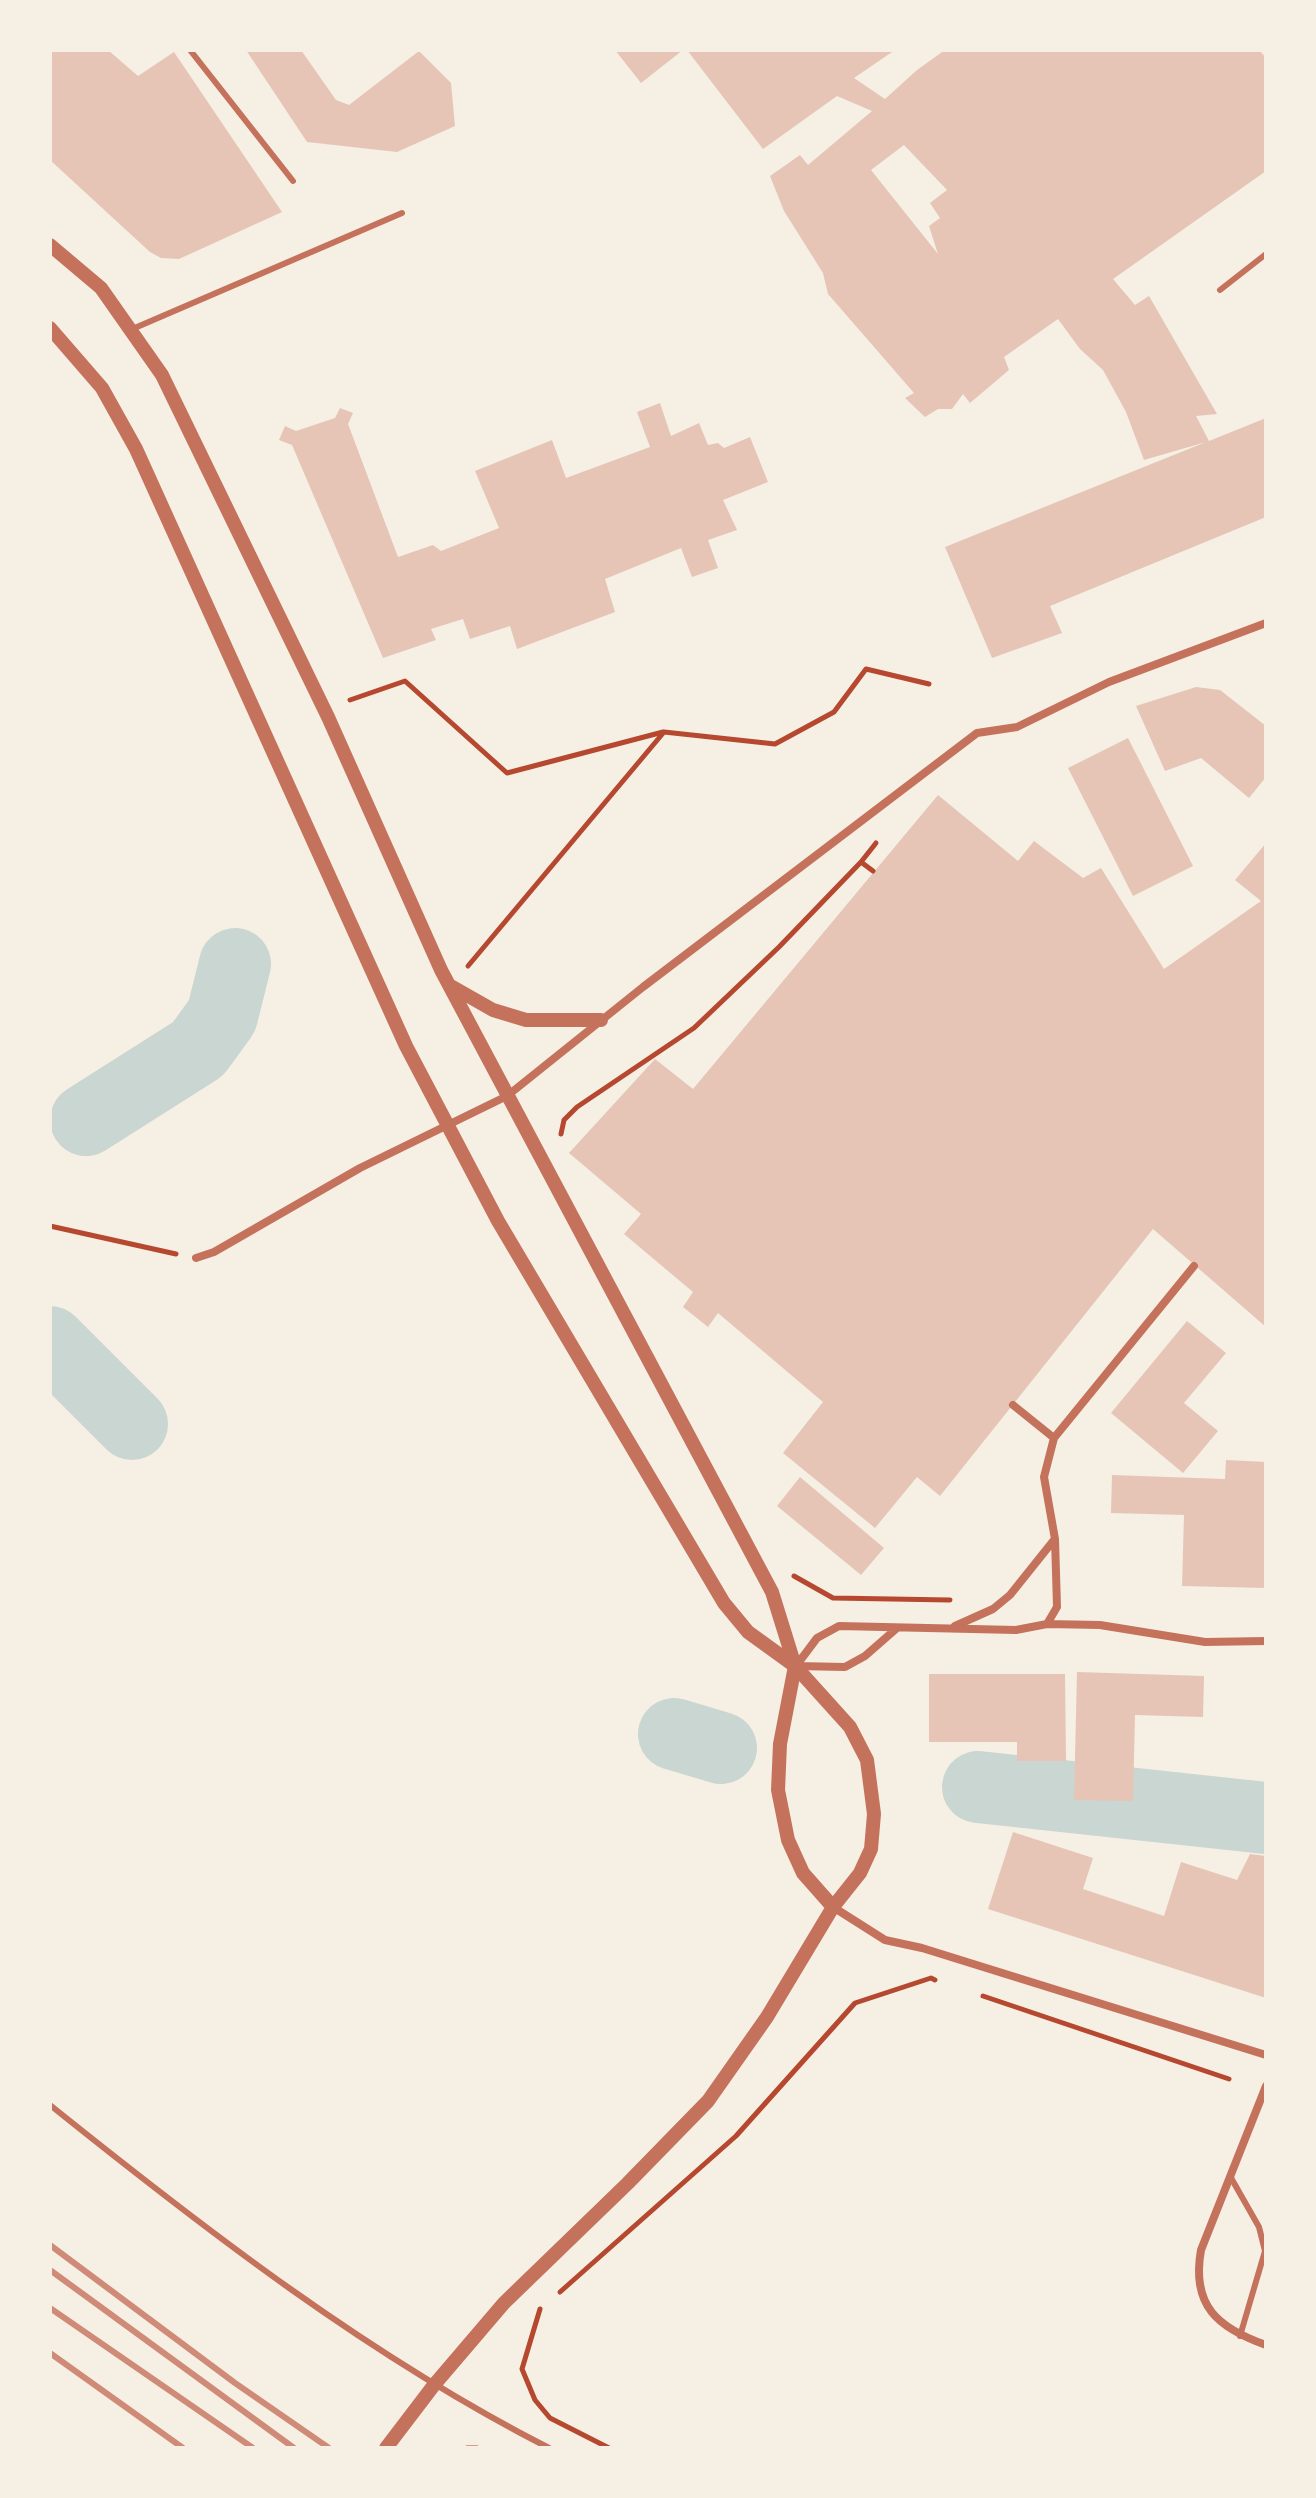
<!DOCTYPE html>
<html>
<head>
<meta charset="utf-8">
<style>
  body { margin:0 }
  #map { position:relative; width:1316px; height:2498px; overflow:hidden; background:#f6efe4; font-family:"PT Sans Narrow",sans-serif }
  canvas { display:block }
  .frame { position:absolute; inset:0; border:52px solid #f6efe4; pointer-events:none }
</style>
</head>
<body>
<div id="map">
<canvas width="1316" height="2498"></canvas>
<div class="frame"></div>
</div>
<script>
const context = document.querySelector('canvas').getContext('2d');
context.lineJoin = 'round';
function strokePath(path, color, width, dash) { context.strokeStyle = color; context.lineWidth = width; context.lineCap = dash ? 'butt' : 'round'; context.setLineDash(dash || []); context.stroke(path); }
function paint(path, color) { context.fillStyle = color; context.fill(path, 'evenodd'); }
strokePath(new Path2D(`
  M 86,1120 L 198,1049 L 222,1016 L 235,964
  M 50,1342 L 132,1424
  M 674,1734 L 721,1748
  M 978,1787 L 1266,1818`), '#c9d6d2', 72);
paint(new Path2D(`
  M 50,50 L 108,50 L 138,76 L 174,52 L 282,212 L 179,259 L 161,258 L 150,252 L 50,160 Z
  M 246,50 L 301,50 L 336,100 L 349,105 L 419,51 L 451,83 L 455,126 L 397,152 L 307,142 Z
  M 615,50 L 683,50 L 641,83 Z
  M 687,50 L 895,50 L 854,78 L 885,99 L 917,70 L 945,50 L 1259,50 L 1266,58 L 1266,171 L 1113,279 L 1135,305 L 1149,296 L 1217,414 L 1196,416 L 1209,441 L 1266,418 L 1266,517 L 1050,606 L 1062,633 L 992,658 L 945,547 L 1206,442 L 1144,460 L 1126,412 L 1103,370 L 1080,349 L 1058,319 L 1004,357 L 1009,370 L 970,403 L 963,394 L 952,409 L 938,409 L 925,417 L 905,398 L 914,393 L 828,294 L 823,273 L 784,211 L 770,176 L 800,155 L 808,165 L 872,111 L 837,96 L 763,149 ZM 904,145 L 947,190 L 930,203 L 940,218 L 929,226 L 938,254 L 871,170 Z
  M 660,403 L 671,436 L 699,423 L 708,445 L 718,443 L 724,448 L 750,437 L 768,482 L 723,500 L 737,530 L 708,540 L 718,568 L 692,577 L 681,548 L 605,579 L 615,612 L 517,649 L 510,626 L 470,639 L 463,619 L 431,629 L 436,640 L 383,658 L 292,445 L 279,440 L 285,426 L 296,431 L 335,418 L 340,408 L 353,413 L 348,424 L 398,557 L 433,545 L 441,551 L 499,528 L 475,471 L 552,440 L 566,478 L 650,447 L 637,412 Z
  M 1196,687 L 1220,690 L 1266,726 L 1266,777 L 1249,798 L 1201,758 L 1165,771 L 1136,706 Z
  M 1128,738 L 1193,866 L 1133,896 L 1068,768 Z
  M 938,795 L 1018,861 L 1034,841 L 1083,878 L 1101,868 L 1164,969 L 1261,901 L 1235,880 L 1266,843 L 1266,1327 L 1153,1229 L 940,1496 L 917,1477 L 875,1528 L 783,1453 L 823,1402 L 718,1313 L 708,1327 L 683,1307 L 693,1292 L 624,1234 L 641,1214 L 569,1153 L 655,1059 L 693,1089 Z
  M 1187,1321 L 1226,1353 L 1184,1403 L 1218,1431 L 1183,1473 L 1111,1413 Z
  M 1226,1460 L 1266,1462 L 1266,1588 L 1182,1586 L 1184,1515 L 1111,1513 L 1112,1475 L 1225,1479 Z
  M 800,1477 L 884,1548 L 861,1575 L 777,1506 Z
  M 1077,1672 L 1204,1676 L 1203,1717 L 1135,1715 L 1133,1801 L 1074,1800 Z
  M 929,1674 L 1065,1674 L 1066,1761 L 1017,1761 L 1017,1742 L 929,1742 Z
  M 1013,1832 L 1093,1858 L 1083,1889 L 1164,1916 L 1181,1862 L 1237,1880 L 1250,1854 L 1266,1856 L 1266,1998 L 988,1909 Z`), '#e6c5b7');
strokePath(new Path2D(`
  M 350,700 L 405,681 L 507,773 L 663,732
  M 873,871 L 861,862 L 876,843
  M 468,966 L 664,732 L 775,744 L 834,712 L 866,669 L 929,684
  M 561,1134 L 564,1120 L 577,1107 L 694,1028 L 779,947 L 861,862
  M 50,1226 L 176,1254
  M 794,1576 L 833,1598 L 950,1600
  M 983,1996 L 1229,2079
  M 560,2292 L 736,2136 L 855,2003 L 931,1978 L 935,1980
  M 540,2309 L 522,2369 L 535,2400 L 550,2418 L 609,2448
  M 467,2448 L 477,2448`), '#b5482f', 5);
strokePath(new Path2D(`
  M 190,50 L 293,181
  M 1220,290 L 1266,254
  M 130,330 L 402,213
  M 50,2105 C 207,2231 369,2356 549,2448
  M 1230,2176 L 1259,2227 L 1265,2251 L 1240,2336`), '#c5725c', 6);
strokePath(new Path2D(`
  M 196,1258 L 214,1252 L 360,1168 L 507,1096 L 643,987 L 977,733 L 1017,727 L 1109,682 L 1266,623
  M 1013,1405 L 1054,1438
  M 1047,1624 L 1057,1607 L 1055,1539 L 1044,1477 L 1054,1438 L 1194,1266
  M 955,1626 L 993,1609 L 1010,1595 L 1054,1540
  M 796,1666 L 817,1638 L 839,1626 L 1016,1630 L 1047,1624 L 1100,1625 L 1205,1642 L 1266,1641
  M 796,1666 L 845,1667 L 865,1656 L 897,1628
  M 833,1907 L 885,1940 L 922,1948 L 1266,2055
  M 1266,2086 L 1201,2250 C 1191,2306 1218,2328 1266,2345`), '#c5725c', 8);
strokePath(new Path2D(`
  M 50,245 L 101,288 L 162,375 L 328,717 L 441,970 L 772,1592 L 795,1666 L 780,1744 L 778,1790 L 788,1840 L 803,1873 L 833,1907
  M 50,328 L 102,388 L 136,449 L 406,1046 L 498,1221 L 724,1603 L 748,1632 L 795,1666 L 850,1727 L 867,1760 L 874,1814 L 871,1849 L 860,1873 L 833,1907 L 767,2017 L 708,2101 L 628,2183 L 504,2303 L 434,2385 L 386,2448
  M 449,985 L 493,1010 L 526,1020 L 601,1020`), '#c5725c', 14);
strokePath(new Path2D(`
  M 50,2245 L 235,2383 L 329,2448
  M 50,2270 L 294,2448
  M 50,2308 L 253,2448
  M 50,2353 L 183,2448`), '#cf8b77', 6);
</script>
</body>
</html>
